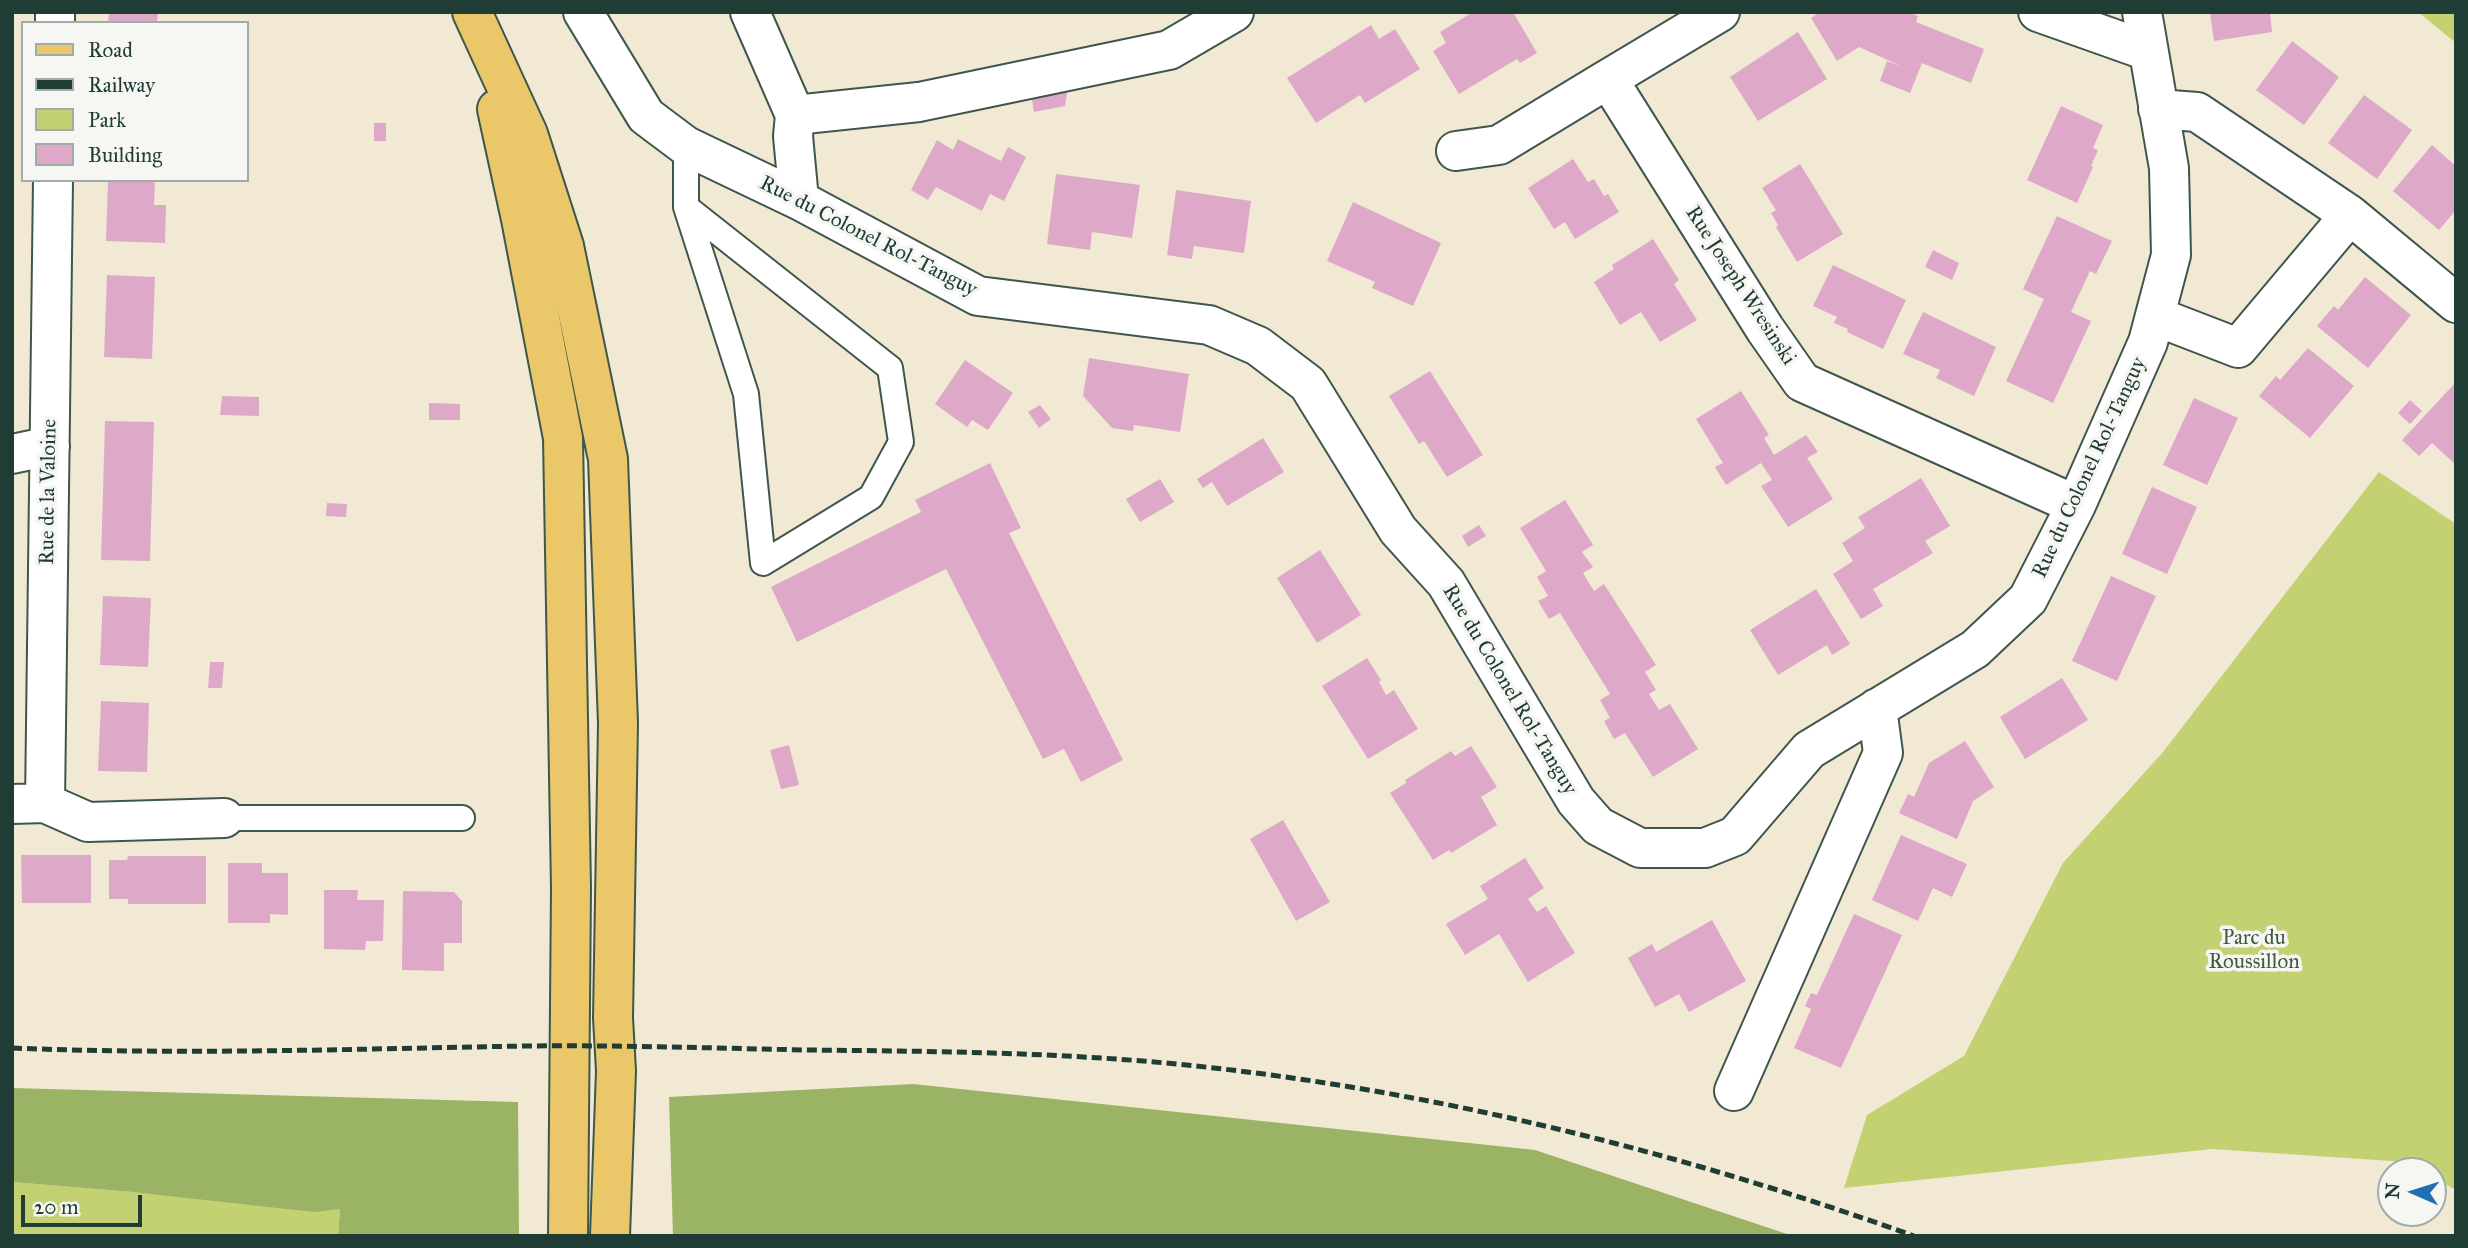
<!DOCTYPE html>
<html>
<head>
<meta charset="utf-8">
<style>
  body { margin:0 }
  #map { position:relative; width:2468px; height:1248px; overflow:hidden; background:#f1e9d4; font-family:"IM FELL Great Primer",serif }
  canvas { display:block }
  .frame { position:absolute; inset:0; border:14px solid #1f3d34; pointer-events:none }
  .legend { position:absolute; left:21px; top:21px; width:228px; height:161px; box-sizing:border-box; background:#f6f6f2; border:2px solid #a0aca6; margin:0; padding:9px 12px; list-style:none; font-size:21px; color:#1f3d34 }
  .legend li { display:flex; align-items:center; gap:14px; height:35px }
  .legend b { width:35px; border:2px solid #a0aca6 }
  .north { position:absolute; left:2377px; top:1157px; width:70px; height:70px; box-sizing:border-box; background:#f6f6f2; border:2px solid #a0aca6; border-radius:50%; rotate:273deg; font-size:19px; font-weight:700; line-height:28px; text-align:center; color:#1f3d34 }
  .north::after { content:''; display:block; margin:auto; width:24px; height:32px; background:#1f6fb2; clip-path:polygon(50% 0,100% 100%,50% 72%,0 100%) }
  .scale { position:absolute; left:21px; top:1195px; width:121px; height:32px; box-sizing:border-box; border:4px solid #1f3d34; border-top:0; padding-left:9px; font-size:21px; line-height:24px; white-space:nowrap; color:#1f3d34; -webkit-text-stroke:5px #f6f6f2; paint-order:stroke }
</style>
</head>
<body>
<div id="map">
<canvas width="2468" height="1248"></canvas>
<div class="frame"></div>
<ul class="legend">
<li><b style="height:9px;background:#eac769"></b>Road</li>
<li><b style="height:9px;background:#1f3d34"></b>Railway</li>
<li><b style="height:19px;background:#c4d172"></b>Park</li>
<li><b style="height:19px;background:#dea9c9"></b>Building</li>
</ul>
<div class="north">N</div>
<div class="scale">20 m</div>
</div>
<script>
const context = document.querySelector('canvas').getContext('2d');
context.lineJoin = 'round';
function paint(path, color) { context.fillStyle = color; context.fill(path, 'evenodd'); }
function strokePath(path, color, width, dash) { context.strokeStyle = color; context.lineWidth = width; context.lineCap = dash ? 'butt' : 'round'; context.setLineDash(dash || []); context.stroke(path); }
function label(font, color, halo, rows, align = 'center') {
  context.font = font + ' "IM FELL Great Primer",serif'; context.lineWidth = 7; context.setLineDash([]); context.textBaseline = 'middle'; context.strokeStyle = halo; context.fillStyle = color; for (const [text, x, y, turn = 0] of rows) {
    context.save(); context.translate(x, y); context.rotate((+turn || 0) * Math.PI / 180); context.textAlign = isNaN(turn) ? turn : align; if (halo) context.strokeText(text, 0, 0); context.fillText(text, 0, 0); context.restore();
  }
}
paint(new Path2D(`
  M 2418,12 L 2456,12 L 2456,43 Z
  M 2379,472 L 2456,524 L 2456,1190 L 2433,1177 L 2433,1171 L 2422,1171 L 2407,1162 L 2212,1149 L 1844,1188 L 1867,1115 L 1964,1056 L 2063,863 L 2163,752 Z
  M 12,1182 L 340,1209 L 338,1236 L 12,1236 Z`), '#c4d172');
paint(new Path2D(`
  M 913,1084 L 1535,1150 L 1793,1236 L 673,1236 L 669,1097 Z
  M 12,1088 L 518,1102 L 519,1236 L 338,1236 L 340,1209 L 314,1212 L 133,1192 L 12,1182 Z`), '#9bb364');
paint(new Path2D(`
  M 109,12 L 158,12 L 157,23 L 108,23 Z
  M 1473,12 L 1513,12 L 1537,53 L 1520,63 L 1517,59 L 1459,94 L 1433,51 L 1446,43 L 1440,32 Z
  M 1819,12 L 1908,12 L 1918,16 L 1916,22 L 1984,49 L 1971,83 L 1922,63 L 1910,93 L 1880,81 L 1887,61 L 1901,66 L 1859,47 L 1837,61 L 1811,18 Z
  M 2210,12 L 2270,12 L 2272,32 L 2214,41 Z
  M 1371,25 L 1379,39 L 1395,29 L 1420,69 L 1365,103 L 1360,95 L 1316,123 L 1287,78 Z
  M 1798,32 L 1827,79 L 1758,121 L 1730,77 Z
  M 2292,41 L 2339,77 L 2304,125 L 2256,90 Z
  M 1068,87 L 1065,106 L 1034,112 L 1031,93 Z
  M 2364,95 L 2412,130 L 2377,179 L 2328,143 Z
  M 2061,106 L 2103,125 L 2093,148 L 2098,150 L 2091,166 L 2093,167 L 2077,203 L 2027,180 Z
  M 374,123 L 386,123 L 386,141 L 374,141 Z
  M 958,139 L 1001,161 L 1008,147 L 1026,157 L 1004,201 L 990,194 L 982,211 L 936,187 L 928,200 L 911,190 L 937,140 L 953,150 Z
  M 2432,145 L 2456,166 L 2456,210 L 2439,230 L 2393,191 Z
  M 1573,159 L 1588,182 L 1594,179 L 1604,196 L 1608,194 L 1619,212 L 1575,239 L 1565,222 L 1554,229 L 1528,188 Z
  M 1800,164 L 1843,234 L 1797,262 L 1776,227 L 1778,225 L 1771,213 L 1776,210 L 1762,188 Z
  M 1056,174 L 1140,185 L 1132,238 L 1092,232 L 1090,250 L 1047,244 Z
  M 108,180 L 155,180 L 154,205 L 166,205 L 165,243 L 106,241 Z
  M 1176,190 L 1251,201 L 1244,253 L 1194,246 L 1192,259 L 1167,255 Z
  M 1353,202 L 1441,243 L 1413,306 L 1372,288 L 1375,282 L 1327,261 Z
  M 2057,216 L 2112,241 L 2096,274 L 2090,271 L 2071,312 L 2091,321 L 2053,403 L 2006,381 L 2044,299 L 2023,289 Z
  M 1653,239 L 1679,280 L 1674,284 L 1697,320 L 1660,342 L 1641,312 L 1620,325 L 1594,282 L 1614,269 L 1612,265 Z
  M 1933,250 L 1959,263 L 1952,280 L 1925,267 Z
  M 1833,265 L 1906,300 L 1883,349 L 1847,332 L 1848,329 L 1834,323 L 1837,317 L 1813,306 Z
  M 107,275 L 155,277 L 152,359 L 104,357 Z
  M 2365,277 L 2411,315 L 2368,368 L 2317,326 L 2334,306 L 2338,310 Z
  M 1923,312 L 1996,347 L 1974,396 L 1936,378 L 1940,370 L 1903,354 Z
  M 2308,348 L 2354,386 L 2310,438 L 2259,396 L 2276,376 L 2280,380 Z
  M 1089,358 L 1189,374 L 1180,432 L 1134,425 L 1133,431 L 1112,428 L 1083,396 Z
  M 965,360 L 1013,393 L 988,430 L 972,420 L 967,427 L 935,404 Z
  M 1430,371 L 1483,455 L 1447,477 L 1424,441 L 1419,444 L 1389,396 Z
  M 2456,382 L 2456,465 L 2432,443 L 2419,456 L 2402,440 Z
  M 1741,391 L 1769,435 L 1764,438 L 1774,455 L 1806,435 L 1818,452 L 1807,458 L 1833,499 L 1788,527 L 1761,486 L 1772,480 L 1761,463 L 1726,485 L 1715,467 L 1723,463 L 1696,419 Z
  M 222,396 L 259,397 L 259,416 L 220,415 Z
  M 2194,398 L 2238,418 L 2207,485 L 2163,465 Z
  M 2410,400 L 2422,411 L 2410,424 L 2398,413 Z
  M 429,403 L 460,404 L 460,420 L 429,420 Z
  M 1040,405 L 1051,419 L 1039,428 L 1028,412 Z
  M 105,421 L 154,422 L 150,561 L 101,560 Z
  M 1263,438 L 1284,472 L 1227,506 L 1212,482 L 1203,488 L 1197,479 Z
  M 990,463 L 1021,528 L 1009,533 L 1123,760 L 1081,782 L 1064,749 L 1043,759 L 946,569 L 797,642 L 771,587 L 921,512 L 915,500 Z
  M 1921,478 L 1950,526 L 1925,541 L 1933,553 L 1873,589 L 1883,606 L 1861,619 L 1833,574 L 1853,561 L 1842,543 L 1865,528 L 1858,517 Z
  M 1160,479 L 1174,502 L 1140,522 L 1126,499 Z
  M 2152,487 L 2197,507 L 2167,574 L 2122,554 Z
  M 1565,500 L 1593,545 L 1582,552 L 1593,567 L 1583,573 L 1594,591 L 1604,584 L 1656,665 L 1645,672 L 1656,690 L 1649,694 L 1659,710 L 1670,704 L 1698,749 L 1653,777 L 1625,733 L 1614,739 L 1604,721 L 1610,718 L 1600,700 L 1610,694 L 1560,613 L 1549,619 L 1538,601 L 1548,596 L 1537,577 L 1546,571 L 1520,528 Z
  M 327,503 L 347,504 L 346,517 L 326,516 Z
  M 1479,525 L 1486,536 L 1468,547 L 1462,536 Z
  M 1320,550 L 1361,615 L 1317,643 L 1277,578 Z
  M 2111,576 L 2156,596 L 2117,681 L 2072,661 Z
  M 1816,589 L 1850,644 L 1832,655 L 1827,645 L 1778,675 L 1750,630 Z
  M 103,596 L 151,598 L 148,667 L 100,665 Z
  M 1367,658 L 1381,680 L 1379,682 L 1386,695 L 1394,690 L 1418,729 L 1368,759 L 1322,686 Z
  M 210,662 L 224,662 L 222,688 L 208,688 Z
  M 2062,678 L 2088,720 L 2025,759 L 2000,717 Z
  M 101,701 L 149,703 L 147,772 L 98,771 Z
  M 1965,741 L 1994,787 L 1973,801 L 1957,839 L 1899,813 L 1908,794 L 1914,797 L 1929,763 Z
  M 789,745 L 799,785 L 781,789 L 770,750 Z
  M 1471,746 L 1497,787 L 1481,797 L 1497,825 L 1451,853 L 1449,850 L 1433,860 L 1390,793 L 1406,783 L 1405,780 L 1451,751 L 1455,756 Z
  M 1283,820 L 1330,902 L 1296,921 L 1250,839 Z
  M 1901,835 L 1967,864 L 1952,897 L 1933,888 L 1918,921 L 1872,900 Z
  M 21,855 L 91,855 L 91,903 L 22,903 Z
  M 128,856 L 206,856 L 206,904 L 128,904 L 128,899 L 109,899 L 109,860 L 127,860 Z
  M 1525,858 L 1544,888 L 1528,899 L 1537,912 L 1546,906 L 1575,953 L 1528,982 L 1499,934 L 1465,955 L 1446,924 L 1488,899 L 1480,886 Z
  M 228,863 L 262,863 L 262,873 L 288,873 L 288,915 L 270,914 L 270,923 L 228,923 Z
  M 324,890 L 358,890 L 357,900 L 384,900 L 383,941 L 366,941 L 365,950 L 324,949 Z
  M 403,891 L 454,892 L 462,901 L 462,943 L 444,943 L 444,971 L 402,970 Z
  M 1854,914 L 1902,935 L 1841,1068 L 1794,1048 L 1811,1009 L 1805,1006 L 1811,993 L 1817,995 Z
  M 1712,920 L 1746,981 L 1689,1012 L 1679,994 L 1655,1007 L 1628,958 L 1652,944 L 1656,952 Z`), '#dea9c9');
const lane = new Path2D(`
  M 686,207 L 746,394 L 763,563 L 871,497 L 901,442 L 890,368 L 686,207 L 686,146
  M 224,818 L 462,818`);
const street = new Path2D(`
  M 583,12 L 646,116 L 686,146 L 799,200 L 978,296 L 1209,325 L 1258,346 L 1308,384 L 1398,530 L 1446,583 L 1576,801 L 1598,826 L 1640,848 L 1705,848 L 1735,836 L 1809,750 L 1975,649 L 2028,599 L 2076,505 L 2148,342 L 2171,255 L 2169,168 L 2142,12
  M 750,12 L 795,115
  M 1720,12 L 1608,79 L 1765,329 L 1802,382 L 2076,505
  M 2038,12 L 2148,51
  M 55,23 L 55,12
  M 2158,109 L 2197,112 L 2350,215
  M 1456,151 L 1499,145 L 1608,79
  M 799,200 L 793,136 L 795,115 L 919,102 L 1169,50 L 1234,12
  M 2155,316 L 2238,348 L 2350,215 L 2456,303
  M 12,454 L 50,446
  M 45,803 L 88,822 L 224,818
  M 12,804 L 45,803 L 53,180
  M 1734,1091 L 1883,753 L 1877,708`);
const primary = new Path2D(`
  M 472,12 L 528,134 L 564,246 L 608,459 L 618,723 L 613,1018 L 616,1071 L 610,1236
  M 497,109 L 521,219 L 563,438 L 571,888 L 568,1236`);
strokePath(lane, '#3e574c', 28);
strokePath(street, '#3e574c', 42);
strokePath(primary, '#3e574c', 42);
strokePath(lane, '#fff', 24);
strokePath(street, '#fff', 38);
strokePath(primary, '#eac769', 38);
strokePath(new Path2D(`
  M 12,1048 C 183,1055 354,1049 524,1046 C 618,1045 711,1048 805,1050 C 917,1051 1030,1052 1143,1061 C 1405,1083 1666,1147 1914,1236`), '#1f3d34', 5, [10, 5]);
label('21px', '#1f3d34', '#f6f6f2', [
  ["Rue du Colonel Rol-Tanguy",868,237,27],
  ["Rue Joseph Wresinski",1740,286,57],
  ["Rue du Colonel Rol-Tanguy",2090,468,-65],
  ["Rue de la Valoine",49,492,-89],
  ["Rue du Colonel Rol-Tanguy",1509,690,59]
]);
label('21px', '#405b40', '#f6f6f2', [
  ["Parc du",2254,939],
  ["Roussillon",2254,963]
]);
</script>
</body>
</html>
